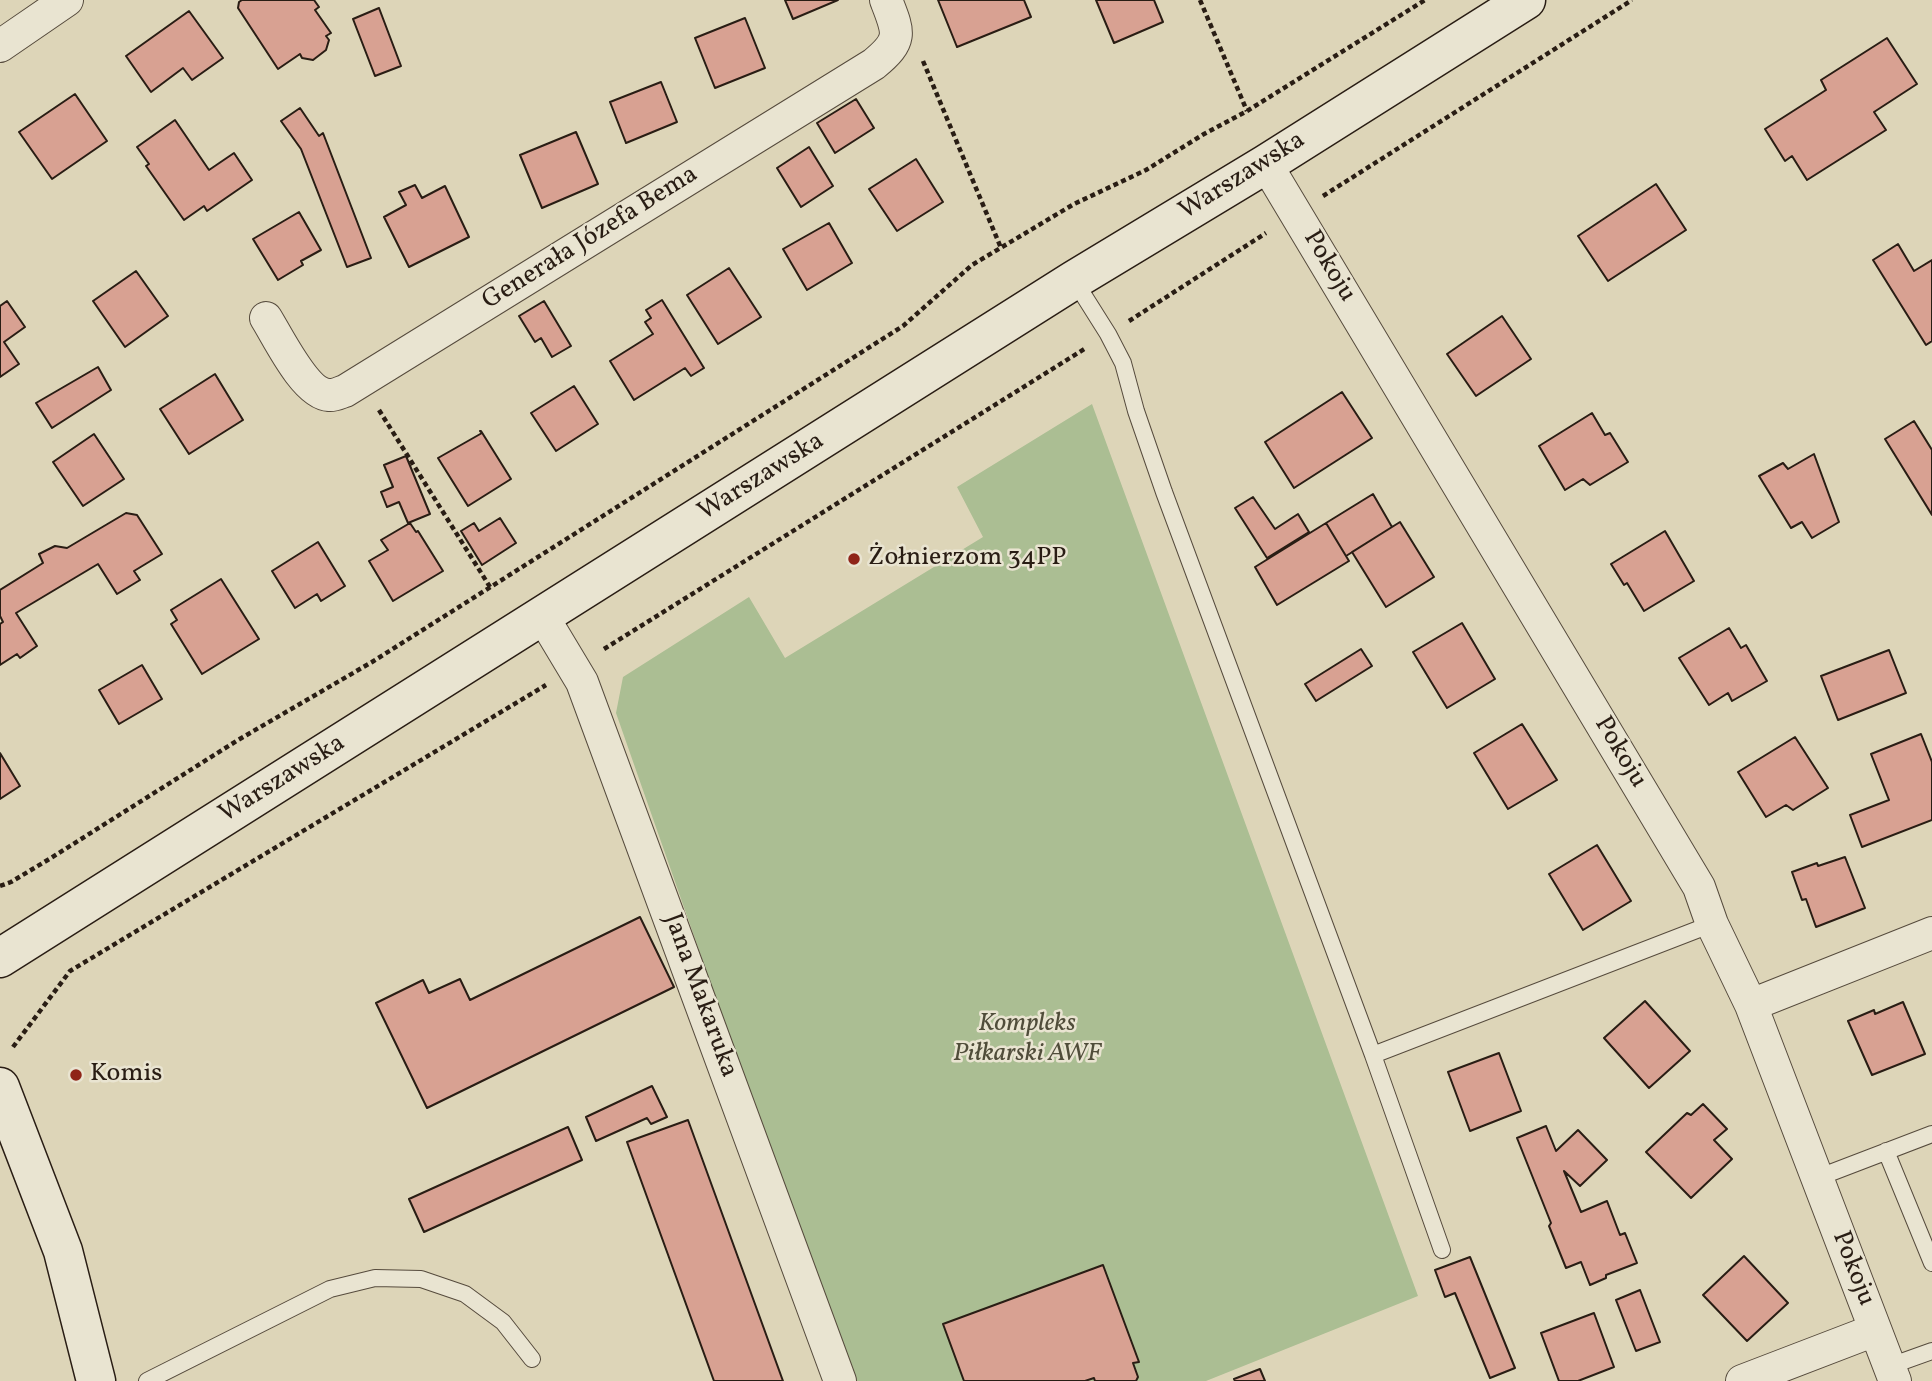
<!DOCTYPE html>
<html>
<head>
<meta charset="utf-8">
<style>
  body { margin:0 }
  canvas { display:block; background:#ddd5b8 }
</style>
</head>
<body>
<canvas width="1932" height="1381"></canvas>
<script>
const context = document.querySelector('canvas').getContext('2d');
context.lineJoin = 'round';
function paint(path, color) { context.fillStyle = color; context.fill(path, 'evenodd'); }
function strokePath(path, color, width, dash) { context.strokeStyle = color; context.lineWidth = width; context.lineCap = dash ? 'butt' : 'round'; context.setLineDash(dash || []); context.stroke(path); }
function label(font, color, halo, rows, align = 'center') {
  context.font = font + ' Vollkorn,serif'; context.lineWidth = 5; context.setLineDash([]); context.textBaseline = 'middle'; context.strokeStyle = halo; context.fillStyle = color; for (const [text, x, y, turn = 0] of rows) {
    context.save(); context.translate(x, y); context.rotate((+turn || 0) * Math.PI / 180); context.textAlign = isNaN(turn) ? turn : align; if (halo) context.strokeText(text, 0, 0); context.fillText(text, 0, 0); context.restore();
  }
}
paint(new Path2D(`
  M 1092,404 L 1418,1296 L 1206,1381 L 856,1381 L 764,1136 L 616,713 L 623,677 L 749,597 L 785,658 L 983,537 L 957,487 Z`), '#abbe93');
const building = new Path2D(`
  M 242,0 L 314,0 L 319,7 L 315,10 L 331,33 L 326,36 L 329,40 L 326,50 L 313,60 L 302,58 L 300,54 L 278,69 L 238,8 L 239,2 Z
  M 785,0 L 838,0 L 793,19 Z
  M 938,0 L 1024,0 L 1031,17 L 957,47 Z
  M 1096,0 L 1154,0 L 1163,22 L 1114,43 Z
  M 379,8 L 401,66 L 375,76 L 353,19 Z
  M 189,11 L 223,58 L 192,80 L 183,68 L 151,92 L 126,56 Z
  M 745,18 L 765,68 L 715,88 L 695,38 Z
  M 1887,38 L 1917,84 L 1874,112 L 1886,130 L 1807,180 L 1792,156 L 1785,161 L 1765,129 L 1826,90 L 1821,80 Z
  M 661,82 L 677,122 L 626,143 L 610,102 Z
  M 75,94 L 107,141 L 52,179 L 19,132 Z
  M 856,99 L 874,128 L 835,153 L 817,123 Z
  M 300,108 L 319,136 L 323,133 L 371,258 L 347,267 L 301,149 L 281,121 Z
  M 175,120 L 209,170 L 234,153 L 252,180 L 207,211 L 204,206 L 184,220 L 146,166 L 149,164 L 137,147 Z
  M 576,132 L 598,184 L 542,208 L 520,155 Z
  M 809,147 L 833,186 L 801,207 L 777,168 Z
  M 916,159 L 943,202 L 897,231 L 869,189 Z
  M 1656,184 L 1686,230 L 1608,281 L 1578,236 Z
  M 415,185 L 422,198 L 445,186 L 469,237 L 409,267 L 384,217 L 406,205 L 399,192 Z
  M 299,212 L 321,250 L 301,261 L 303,265 L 278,280 L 253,239 Z
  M 829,223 L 852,263 L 807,290 L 783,249 Z
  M 1898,244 L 1914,271 L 1932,260 L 1932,341 L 1926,345 L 1873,260 Z
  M 729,268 L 761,317 L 718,344 L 687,295 Z
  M 136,271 L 168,316 L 125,347 L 93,301 Z
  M 662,300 L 704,368 L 691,376 L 685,368 L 634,400 L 610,361 L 653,334 L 645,322 L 651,318 L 646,310 Z
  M 7,301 L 25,327 L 4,342 L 19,364 L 0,377 L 0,306 Z
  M 544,301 L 571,346 L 552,357 L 541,338 L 535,342 L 519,316 Z
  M 1502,316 L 1531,359 L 1476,396 L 1447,354 Z
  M 98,367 L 111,390 L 52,428 L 36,403 Z
  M 215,374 L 243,420 L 189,454 L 160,409 Z
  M 574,386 L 598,424 L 556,451 L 531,413 Z
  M 1342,392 L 1372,438 L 1294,488 L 1265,442 Z
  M 1592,413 L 1605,435 L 1610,433 L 1628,462 L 1590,485 L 1583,479 L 1565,490 L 1539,446 Z
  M 1914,421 L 1932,450 L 1932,515 L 1885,439 Z
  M 480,431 L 481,431 L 511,479 L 468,506 L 438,458 L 482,433 Z
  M 94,434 L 124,479 L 83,506 L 53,462 Z
  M 1814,454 L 1839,522 L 1812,538 L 1802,522 L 1791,528 L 1759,476 L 1783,463 L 1788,469 Z
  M 406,456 L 430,514 L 408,523 L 399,502 L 387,507 L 381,492 L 393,487 L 384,465 Z
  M 1373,494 L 1392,527 L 1346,556 L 1326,523 Z
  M 1253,497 L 1275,529 L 1298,514 L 1309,532 L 1267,558 L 1235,508 Z
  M 126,513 L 137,515 L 162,554 L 134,571 L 140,580 L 117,594 L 98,564 L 16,613 L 37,646 L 20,658 L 17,654 L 0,665 L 0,624 L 3,622 L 0,616 L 0,590 L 43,563 L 39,554 L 55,546 L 67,548 Z
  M 500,518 L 516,543 L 482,565 L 461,531 L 474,523 L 479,531 Z
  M 1400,522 L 1434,577 L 1386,607 L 1352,552 Z
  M 410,523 L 416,532 L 418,531 L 443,571 L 393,601 L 369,561 L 388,550 L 381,540 Z
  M 1326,523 L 1349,561 L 1277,605 L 1255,567 Z
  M 1665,531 L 1694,581 L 1644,611 L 1627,583 L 1624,585 L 1611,564 Z
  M 318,542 L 345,586 L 321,601 L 317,594 L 295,608 L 272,571 Z
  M 221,579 L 259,639 L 202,674 L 171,624 L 177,620 L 171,610 Z
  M 1462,623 L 1495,679 L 1447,708 L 1413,652 Z
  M 1729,628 L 1741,648 L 1746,645 L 1767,681 L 1732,701 L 1728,693 L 1709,705 L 1679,658 Z
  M 1361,649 L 1372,666 L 1316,701 L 1305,684 Z
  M 1889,650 L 1906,693 L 1838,720 L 1821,676 Z
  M 142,665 L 162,699 L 119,724 L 99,690 Z
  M 1522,724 L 1557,780 L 1508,809 L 1474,753 Z
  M 1921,734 L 1932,762 L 1932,820 L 1862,847 L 1850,815 L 1889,800 L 1871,754 Z
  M 1795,737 L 1828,788 L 1793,810 L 1786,805 L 1766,817 L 1738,772 Z
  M 0,753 L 20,786 L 0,799 Z
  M 1597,845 L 1631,901 L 1583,930 L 1549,874 Z
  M 1845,857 L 1865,908 L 1816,927 L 1806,899 L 1802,900 L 1792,872 L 1817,863 L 1818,866 Z
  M 640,917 L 674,987 L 427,1108 L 376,1003 L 423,980 L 429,993 L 460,979 L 470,1000 Z
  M 1645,1001 L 1690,1051 L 1649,1088 L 1604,1038 Z
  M 1903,1002 L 1925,1054 L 1872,1075 L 1848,1021 L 1874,1010 L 1875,1014 Z
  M 1499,1053 L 1521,1111 L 1470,1131 L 1448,1072 Z
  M 652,1086 L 667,1117 L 651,1124 L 647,1118 L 596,1141 L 586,1117 Z
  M 1703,1104 L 1727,1129 L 1714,1140 L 1732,1159 L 1691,1198 L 1646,1152 L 1687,1113 L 1691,1115 Z
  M 688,1120 L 783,1381 L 714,1381 L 627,1142 Z
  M 1546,1126 L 1556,1151 L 1578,1130 L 1607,1160 L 1580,1186 L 1564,1171 L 1581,1212 L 1607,1201 L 1620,1235 L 1625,1233 L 1637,1263 L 1606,1275 L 1606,1278 L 1590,1285 L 1581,1262 L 1566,1268 L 1549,1226 L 1551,1223 L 1517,1138 Z
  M 568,1127 L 582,1160 L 424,1232 L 409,1199 Z
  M 1744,1256 L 1788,1303 L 1747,1341 L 1703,1295 Z
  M 1470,1257 L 1515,1368 L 1490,1378 L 1455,1293 L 1445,1297 L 1435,1270 Z
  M 1103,1265 L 1139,1362 L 1133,1363 L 1138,1377 L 1136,1381 L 1095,1381 L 1094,1378 L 1085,1381 L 964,1381 L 943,1324 Z
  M 1640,1290 L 1660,1342 L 1636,1351 L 1616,1300 Z
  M 1594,1313 L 1614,1367 L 1578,1381 L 1559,1381 L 1541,1333 Z
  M 1260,1369 L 1265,1381 L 1235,1381 L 1234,1379 Z`);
paint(building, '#d8a192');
strokePath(building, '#291d14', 2);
const lane = new Path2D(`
  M 1074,280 L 1108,334 L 1123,363 L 1136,411 L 1164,492 L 1373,1055
  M 1886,1151 L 1932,1263
  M 1817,1178 L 1932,1134
  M 1442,1250 L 1373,1055 L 1712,924
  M 1890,1366 L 1932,1351
  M 147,1381 L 330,1289 L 375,1278 L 421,1279 L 465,1294 L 503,1322 L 532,1359`);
const street = new Path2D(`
  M 0,46 L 67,0
  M 1266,164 L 1699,887 L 1712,924 L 1751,1005 L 1895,1381
  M 266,318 C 278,337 305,394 329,395 C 334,396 341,392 345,391 L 874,64 C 903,40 899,33 886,0
  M 543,617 L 582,682 L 840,1381
  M 1751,1005 L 1932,933
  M 1742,1381 L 1875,1330`);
const secondary = new Path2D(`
  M 0,958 L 1074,280 L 1266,164 L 1526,0
  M 0,1087 L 63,1251 L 96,1381`);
strokePath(lane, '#564b3d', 18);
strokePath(street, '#564b3d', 34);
strokePath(secondary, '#291d14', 41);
strokePath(new Path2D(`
  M 1200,0 L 1247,111
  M 923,61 L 1001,248
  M 1323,196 L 1632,0
  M 1129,321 L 1266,233
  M 379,410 L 490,587
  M 604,649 L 1086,348
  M 0,886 L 11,882 L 51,858 L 238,740 L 372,662 L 903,326 L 972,265 L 1074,204 L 1146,170 L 1204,134 L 1247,111 L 1425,0
  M 13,1047 L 70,971 L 546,685`), '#291d14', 4.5, [5, 3.5]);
strokePath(lane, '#e9e4d1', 16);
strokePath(street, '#e9e4d1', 32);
strokePath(secondary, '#e9e4d1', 38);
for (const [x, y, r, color] of [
  [854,559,7,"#8f2418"],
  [76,1075,7,"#8f2418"]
]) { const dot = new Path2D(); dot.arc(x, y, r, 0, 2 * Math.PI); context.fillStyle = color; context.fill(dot); strokePath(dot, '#e9e4d1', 2.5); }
label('26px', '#291d14', '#e9e4d1', [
  ["Warszawska",1243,177,-32],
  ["Generała Józefa Bema",591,239,-32],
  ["Pokoju",1328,267,59],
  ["Warszawska",762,478,-32],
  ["Pokoju",1619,753,59],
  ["Warszawska",283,780,-32],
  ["Jana Makaruka",699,996,70],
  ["Pokoju",1852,1269,69]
]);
label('26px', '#291d14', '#e9e4d1', [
  ["Żołnierzom 34PP",868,559],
  ["Komis",90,1075]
], 'left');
label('italic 26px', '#504d3a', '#e9e4d1', [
  ["Kompleks",1027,1025],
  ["Piłkarski AWF",1027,1055]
]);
</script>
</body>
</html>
